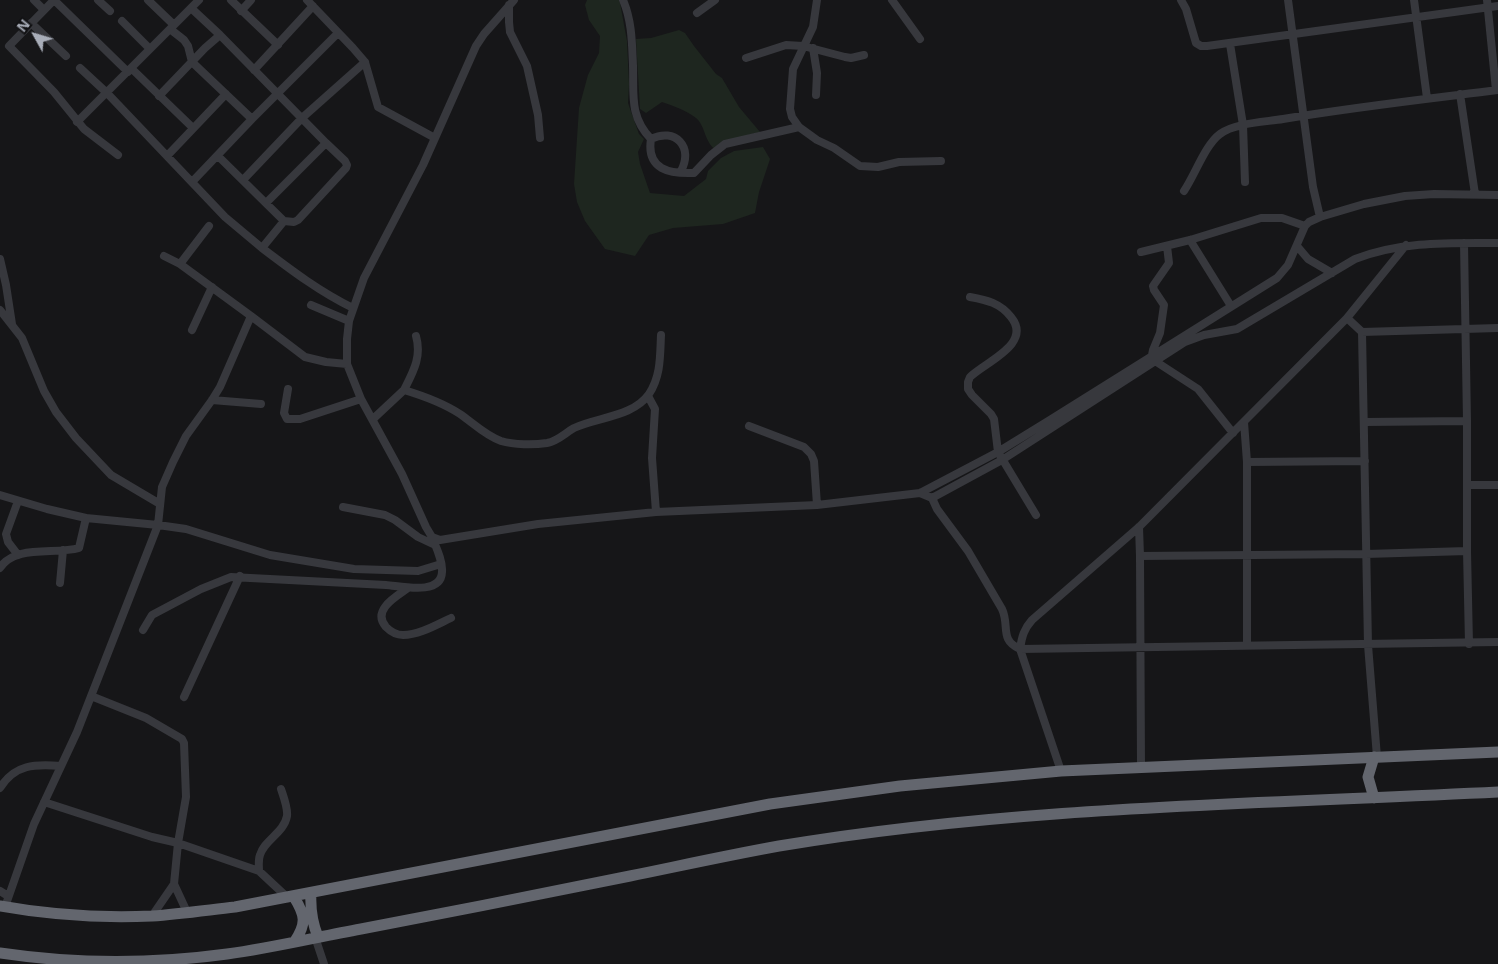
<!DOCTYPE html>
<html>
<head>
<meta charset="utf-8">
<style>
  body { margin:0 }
  #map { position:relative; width:1498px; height:964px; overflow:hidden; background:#161618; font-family:"Noto Sans",sans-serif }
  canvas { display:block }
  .north { position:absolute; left:10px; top:10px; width:50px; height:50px; -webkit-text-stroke:4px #111113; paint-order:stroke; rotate:309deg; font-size:14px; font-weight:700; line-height:20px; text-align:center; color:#a8adb8 }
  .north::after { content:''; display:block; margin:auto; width:18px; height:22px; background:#a8adb8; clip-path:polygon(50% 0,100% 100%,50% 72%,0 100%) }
</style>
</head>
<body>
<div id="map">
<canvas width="1498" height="964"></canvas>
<div class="north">N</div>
</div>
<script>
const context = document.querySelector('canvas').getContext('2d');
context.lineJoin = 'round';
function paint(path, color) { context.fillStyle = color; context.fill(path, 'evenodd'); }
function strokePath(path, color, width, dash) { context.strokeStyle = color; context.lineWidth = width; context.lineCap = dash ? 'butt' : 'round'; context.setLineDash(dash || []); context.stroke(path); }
paint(new Path2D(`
  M 587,0 L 619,0 L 620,3 L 627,41 L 629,84 L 628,103 L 639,134 L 644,139 L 638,152 L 640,164 L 650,193 L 684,196 L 706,179 L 708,171 L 721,158 L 734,151 L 763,147 L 770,159 L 759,192 L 755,213 L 723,224 L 673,228 L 649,235 L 635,256 L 605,249 L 585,221 L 577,202 L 574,184 L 579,108 L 588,75 L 599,53 L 600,36 L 589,20 L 585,5 Z
  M 679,30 L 685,33 L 694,46 L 716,74 L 722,78 L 739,107 L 760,132 L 730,140 L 715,149 C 705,143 705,125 696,118 C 686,110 673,106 662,102 L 646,113 L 640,109 L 636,39 L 651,38 Z`), '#1e261f');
strokePath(new Path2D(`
  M 34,0 L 44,10
  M 54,0 L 9,46 L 54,92 L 84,129 L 118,155
  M 54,0 L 128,72
  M 98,0 L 110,11
  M 148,0 L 174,25
  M 231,0 L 278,45
  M 307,0 L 353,48 L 365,62 L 378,107 L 435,138
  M 514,0 L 484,34 L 476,46 L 423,165 L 364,278 L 349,321 L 347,339 L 347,364 L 361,399 L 402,474 L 426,527 L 432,537 L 440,540 L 538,524 L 656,512 L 817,505 L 920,493 L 998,452 L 1050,420 L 1277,278 L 1288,265 L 1305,226 L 1309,222 L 1320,217 L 1364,204 L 1405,196 L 1434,194 L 1498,195
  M 623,0 C 632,21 632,43 633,66 C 634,94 629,116 651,139
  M 817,0 L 813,27 L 793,69 L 790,109 L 792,117 L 799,127 L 817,140 L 834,148 L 860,166 L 878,167 L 899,162 L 941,161
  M 892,0 L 920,39
  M 1181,0 L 1186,9 L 1196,43 L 1201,46 L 1207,46 L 1498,6
  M 1288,0 L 1313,187 L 1320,217
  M 1414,0 L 1427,98
  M 1487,0 L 1496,90
  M 509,5 L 509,22 L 510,32 L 527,66 L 538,115 L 540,138
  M 191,8 L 220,35 L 326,143 L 345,161 L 347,165 L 346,168 L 298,220 L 294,222 L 284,221
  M 241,11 L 251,0
  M 697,13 L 715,0
  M 122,21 L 150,49
  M 31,23 L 66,56
  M 170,29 L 184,40 L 188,46 L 192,62 L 252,119
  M 1230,44 L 1243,125 L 1245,182
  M 813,48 L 817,73 L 816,95
  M 746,58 L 786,45 L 803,46 L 845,57 L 851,58 L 864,55
  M 80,68 L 107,93 L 225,217 L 262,248 L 284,221 L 218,156
  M 131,68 L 193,128
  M 254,70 L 313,6
  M 1460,94 L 1475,194
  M 159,96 L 205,48 L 220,35
  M 77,122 L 199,0
  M 651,139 C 646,170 670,174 694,173 L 711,155 L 725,144 L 799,127
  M 651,139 C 675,127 694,147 681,171
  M 167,156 L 226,94
  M 243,180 L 302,118 L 365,62
  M 192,182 L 252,119 L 338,33
  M 1184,191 C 1195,175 1205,145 1220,134 C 1234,123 1265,122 1283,119 C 1354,107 1426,99 1498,90
  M 266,203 L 326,143
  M 1190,240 L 1231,306
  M 1464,243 L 1467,421
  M 1297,246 L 1308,259 L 1332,273
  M 262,248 C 291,270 320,292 353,308
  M 1141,252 L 1190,240 L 1261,218 L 1282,218 L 1305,226
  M 164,256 L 180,264 L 251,316
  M 0,259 L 6,285 L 12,324
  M 180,264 L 209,226
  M 970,297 C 987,300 1000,303 1011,317 C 1033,344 985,362 970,377 L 968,382 L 968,389 L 972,395 L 991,414 L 994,419 L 998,452 L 1036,515
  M 311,305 L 349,321
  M 0,310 L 22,338 L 44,391 L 56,412 L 76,438 L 111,475 L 160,504
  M 1347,318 L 1406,245
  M 192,330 L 212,287
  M 1152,355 L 1153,350 L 1160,333 L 1164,305 L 1154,290 L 1153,286 L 1169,263 L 1167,246
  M 1155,361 L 1198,389 L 1233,433
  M 347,364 L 326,362 L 305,357 L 251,316 L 220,387 L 212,400 L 186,436 L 173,462 L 162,487 L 158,525 L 186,529 L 270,555 L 354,569 L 418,571 L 441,564
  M 288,389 L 284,413 L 287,419 L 300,419 L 361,399
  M 404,390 C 413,372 422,357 416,336
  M 648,396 L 655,409 L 652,458 L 656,512
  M 212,400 L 261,404
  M 373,419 L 404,390 C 424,396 443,403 460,414 C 473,423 486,436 501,441 C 514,445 534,445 547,443 C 558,441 565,433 574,428 C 597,417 633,417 649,394 C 661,376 660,356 661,335
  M 1244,422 L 1247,462
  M 749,426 L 804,447 L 811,454 L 814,461 L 817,505
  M 1467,485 L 1498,485
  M 920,493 L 932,498 L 937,509 L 968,551 L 1002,609 C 1010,626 999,640 1020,649 C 1022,636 1024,629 1032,620 L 1139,527 L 1347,318 L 1362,332
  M 0,495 L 47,509 L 86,518 L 158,525 L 77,732 L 34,824 L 5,907
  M 932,498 L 1002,460 L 1185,342 L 1204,335 L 1237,329 L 1355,259 C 1402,241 1449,243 1498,243
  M 18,501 L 6,534 L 8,542 L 18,555
  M 343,507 L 385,515 L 395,520 L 418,537 L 435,545
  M 1139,527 L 1140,556
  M 1467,551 L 1469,644
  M 0,568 C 15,544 55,555 79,548 L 86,518
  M 60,583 L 63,550
  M 408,588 C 397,596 371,610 386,627 C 390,631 396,635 403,635 C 419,635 436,625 451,618
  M 143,630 L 152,615 L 201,589 L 231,577 L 386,585 C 401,586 441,596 442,572 C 443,561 436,547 432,537
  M 1247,645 L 1247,462 L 1365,461
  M 91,696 L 146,718 L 182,739 L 184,743 L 186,797 L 178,843 L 259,871 L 288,898
  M 184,697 L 240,576
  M 1377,757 L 1368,645 L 1362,332 L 1498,328
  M 1141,767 L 1140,556 L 1366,554 L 1467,551 L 1467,421 L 1365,422
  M 1061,771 L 1020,649 L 1498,642
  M 0,788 C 15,764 35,764 61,766
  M 44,802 L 152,837 L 178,843 L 174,884 L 187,912
  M 259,871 C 259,866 258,860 260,855 C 264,840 284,833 287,816 C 288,808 284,798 281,789
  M 0,891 L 8,896
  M 152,916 L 174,884
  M 315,937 L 324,964`), '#37383d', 8);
strokePath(new Path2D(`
  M 1374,798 L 1368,777 L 1374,757
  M 311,893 C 310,910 312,922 318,937
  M 294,897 C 305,915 307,923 295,941
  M 0,906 C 49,915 102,918 152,916 C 180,914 208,910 235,907 L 770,804 L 900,786 L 1061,771 L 1498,752
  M 0,953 C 74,964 153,964 227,954 C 272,948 317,937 361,929 C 451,912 540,894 630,876 C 679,866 729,855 779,846 C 1016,806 1258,804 1498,792`), '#63666e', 11);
</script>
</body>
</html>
